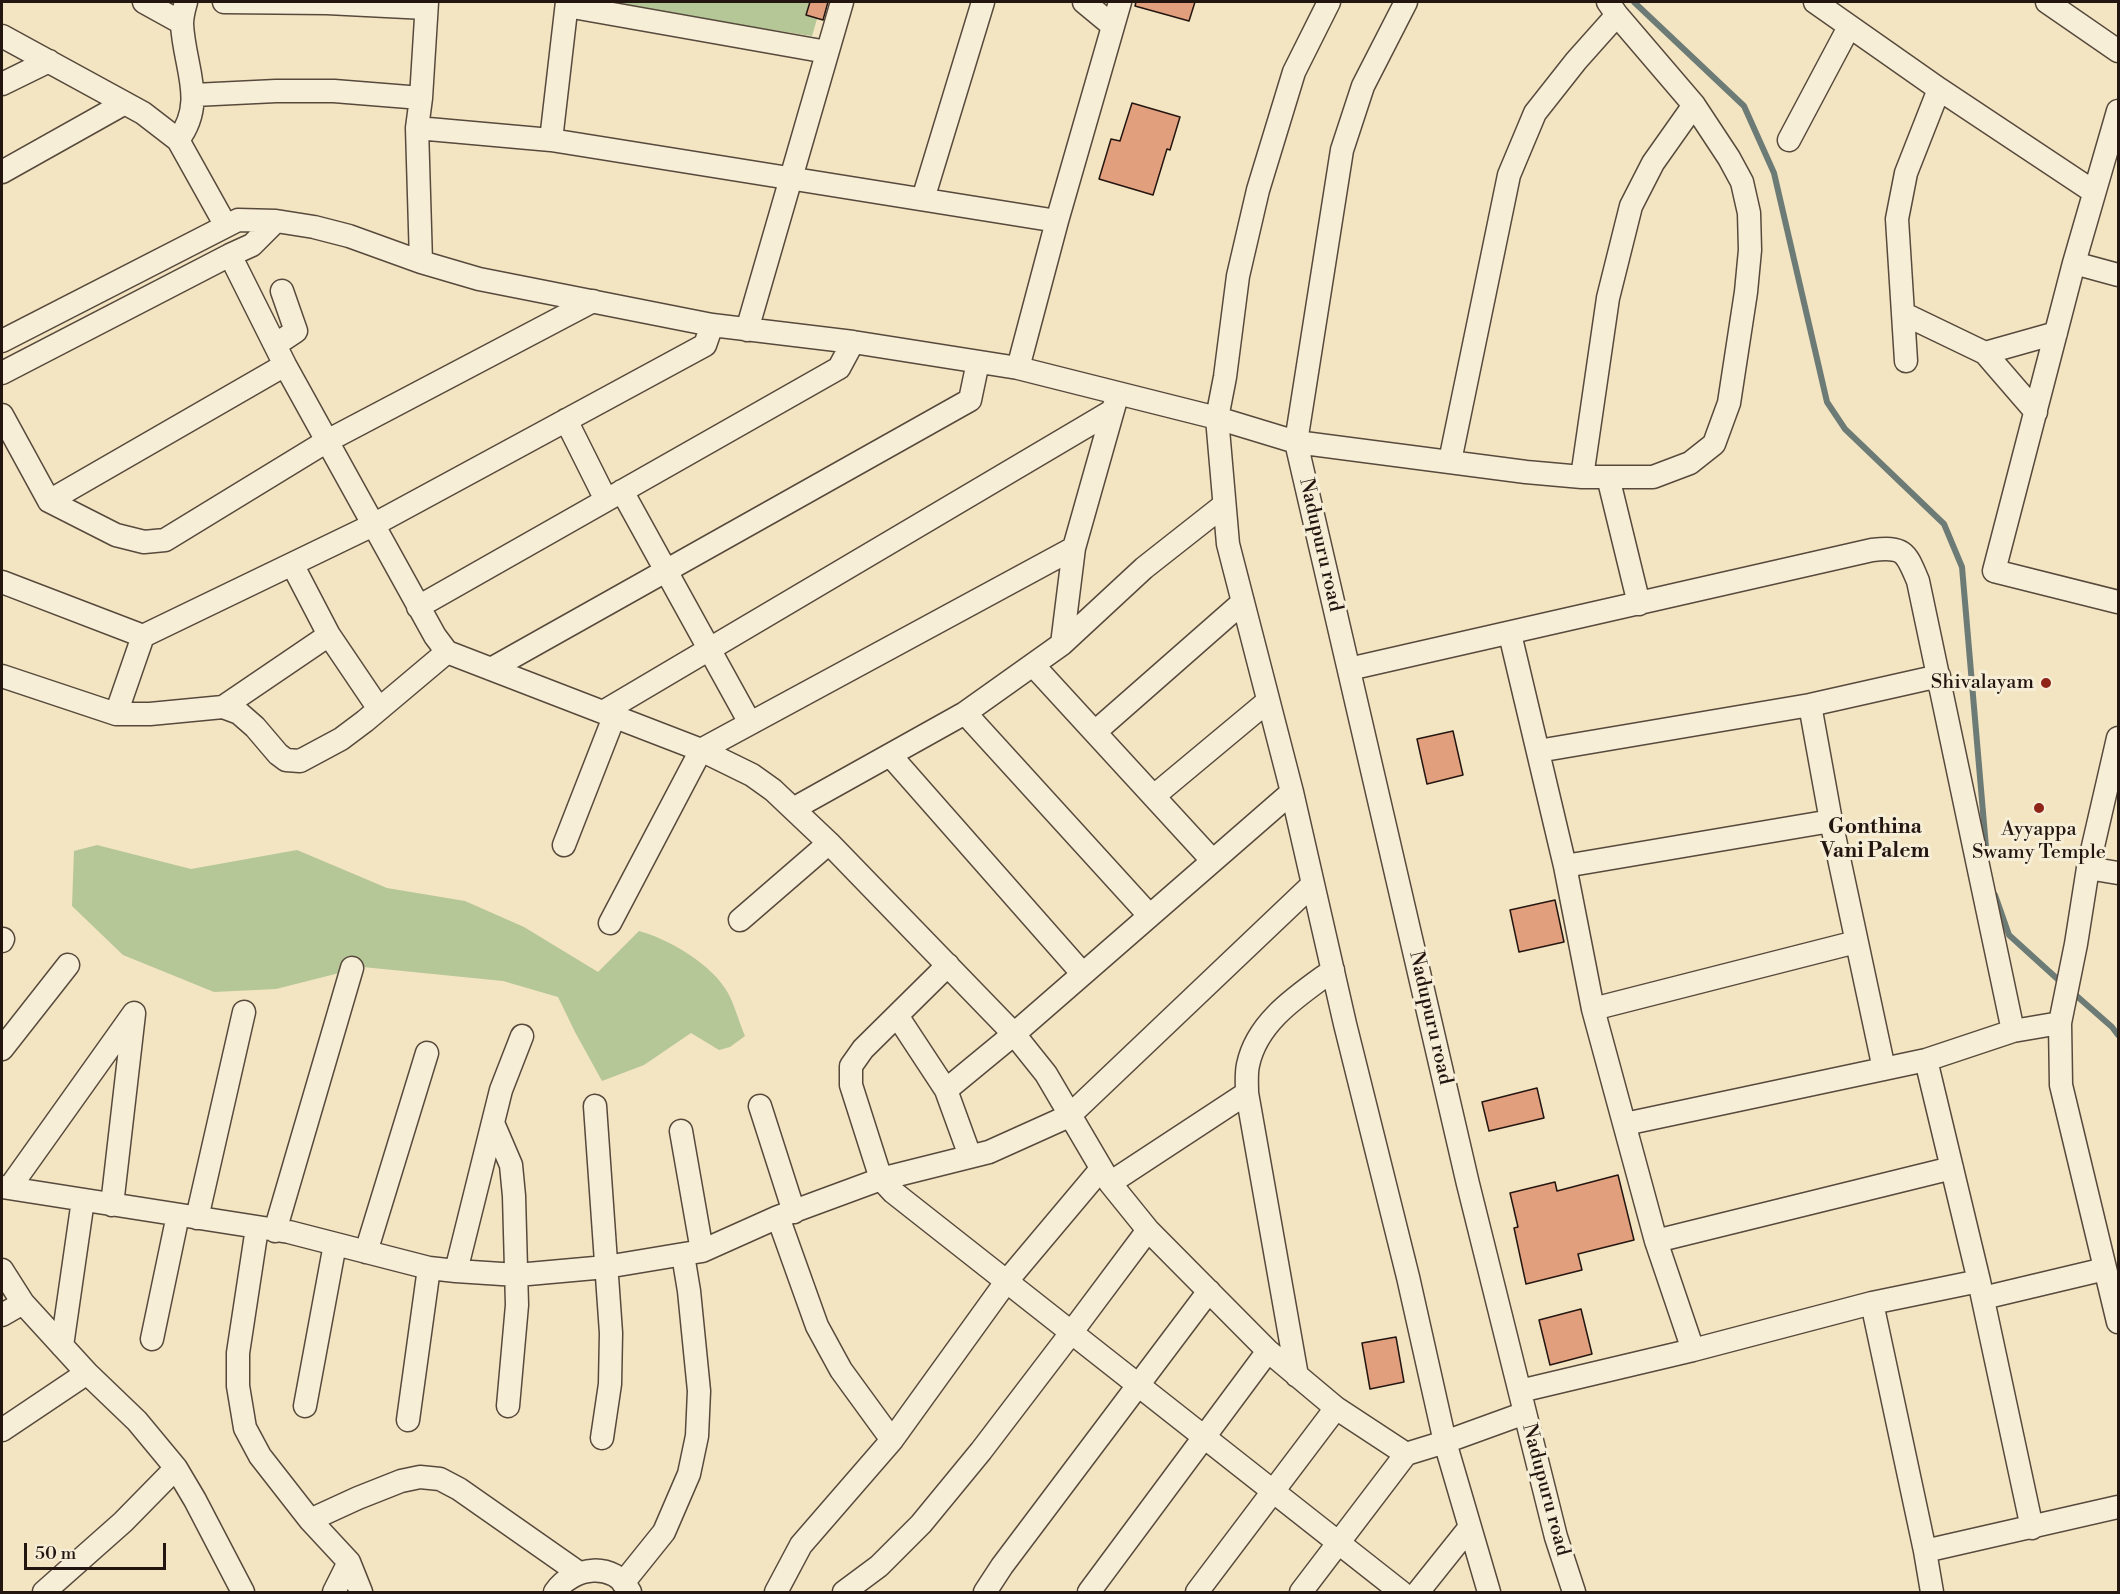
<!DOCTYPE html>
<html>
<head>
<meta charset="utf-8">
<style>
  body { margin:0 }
  #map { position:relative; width:2120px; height:1594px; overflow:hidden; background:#f3e5c1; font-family:"Libre Bodoni",serif }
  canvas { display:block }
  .frame { position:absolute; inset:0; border:3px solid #231611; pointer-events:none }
  .scale { position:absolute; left:24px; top:1543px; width:142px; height:27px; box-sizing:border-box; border:3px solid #231611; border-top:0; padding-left:8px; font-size:18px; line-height:21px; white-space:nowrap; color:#231611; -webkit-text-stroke:4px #f7eed7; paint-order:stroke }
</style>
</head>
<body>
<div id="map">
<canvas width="2120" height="1594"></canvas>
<div class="frame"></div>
<div class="scale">50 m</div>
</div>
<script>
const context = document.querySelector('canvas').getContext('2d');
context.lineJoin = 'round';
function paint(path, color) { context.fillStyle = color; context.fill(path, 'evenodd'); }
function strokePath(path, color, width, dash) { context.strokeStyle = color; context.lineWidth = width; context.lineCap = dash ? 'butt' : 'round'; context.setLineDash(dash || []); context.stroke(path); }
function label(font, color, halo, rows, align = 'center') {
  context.font = font + ' "Libre Bodoni",serif'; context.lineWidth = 6; context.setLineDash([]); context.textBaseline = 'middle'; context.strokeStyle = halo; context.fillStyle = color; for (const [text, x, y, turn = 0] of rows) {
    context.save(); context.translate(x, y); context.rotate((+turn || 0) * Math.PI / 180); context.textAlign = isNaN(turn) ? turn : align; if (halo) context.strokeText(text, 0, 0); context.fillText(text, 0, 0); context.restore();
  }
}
paint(new Path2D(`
  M 591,2 L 822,2 L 812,36 Z
  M 97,845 L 191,869 L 297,850 L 387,888 L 465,901 L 524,927 L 598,972 L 639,931 C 669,939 713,965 728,993 C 735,1006 739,1022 745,1036 L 730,1047 L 719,1050 L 691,1033 L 644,1065 L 602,1081 L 575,1032 L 558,997 L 503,981 L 363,967 L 276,989 L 214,992 L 123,955 L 72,906 L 74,851 Z`), '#b5c697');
strokePath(new Path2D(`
  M 1634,2 L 1744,106 L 1774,173 L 1827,402 L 1845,429 L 1944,524 L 1962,567 L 1987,859
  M 1995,895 L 2009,935 L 2063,984
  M 2071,991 L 2112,1027 L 2118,1035`), '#6c7b76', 6);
const building = new Path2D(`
  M 810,2 L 828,2 L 823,20 L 806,15 Z
  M 1136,2 L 1195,2 L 1189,21 L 1135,6 Z
  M 1132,103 L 1180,117 L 1170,150 L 1167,149 L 1153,195 L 1099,179 L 1111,139 L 1120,141 Z
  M 1453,731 L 1463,775 L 1427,784 L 1417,739 Z
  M 1555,900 L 1564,942 L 1519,952 L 1510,910 Z
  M 1537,1088 L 1544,1118 L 1489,1131 L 1482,1102 Z
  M 1618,1175 L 1634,1240 L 1578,1254 L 1582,1270 L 1526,1284 L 1514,1228 L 1518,1227 L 1510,1193 L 1555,1182 L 1557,1191 Z
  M 1581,1309 L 1592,1354 L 1550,1365 L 1539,1320 Z
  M 1396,1337 L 1404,1382 L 1370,1389 L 1362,1343 Z`);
paint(building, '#e29f7d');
strokePath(building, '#231611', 1.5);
const minor = new Path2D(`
  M 144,2 L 182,23
  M 224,2 L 327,3 L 426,8
  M 1084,2 L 1113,26
  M 1329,2 L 1294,72 L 1258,190 L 1238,276 L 1225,377 L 1217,418 L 1228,544 L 1292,792 L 1345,1024 L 1408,1277 L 1445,1442 L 1489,1592
  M 1406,2 L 1363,86 L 1342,150 L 1296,442 L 1468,1184 L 1556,1537 L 1574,1592
  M 1815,2 L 1939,89 L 2094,192
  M 2047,2 L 2118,51
  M 567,6 L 827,52
  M 2,36 L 143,113 L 178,140 L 226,226
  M 2,84 L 49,61
  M 194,95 L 276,91 L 334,91 L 421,98
  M 2118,111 L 2074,263 L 1994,571 L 2118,602
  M 417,128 L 551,140 L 1057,221
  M 178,140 C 207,102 184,67 182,24 C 182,17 184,9 186,2
  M 551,140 L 567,2
  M 1789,140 L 1849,27
  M 2,172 L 125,103
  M 923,199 L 983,2
  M 230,255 L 285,365 L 435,636 L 447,652 L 701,750 L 752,775 L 773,790 L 829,843 L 1014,1034 L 1046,1074 L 1110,1183 L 1148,1230 L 1268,1351 L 1336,1408 L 1406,1454 L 1445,1442 L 1525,1413
  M 421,262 L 417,128 L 421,98 L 427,2
  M 2074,263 L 2118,275
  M 1904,314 L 1985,353 L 2036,412
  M 747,330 L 842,2
  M 2,341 L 238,220 L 276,221 L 314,227 L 349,236 L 421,262 L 479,279 L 712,325 L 853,342 L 1018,368 L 1217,418 L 1296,442 L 1526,472 L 1582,477 L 1653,477 L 1690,463 L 1714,444 L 1729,403 L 1746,292 L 1750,250 L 1749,213 L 1742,182 L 1729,158 L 1694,105 L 1617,15 L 1608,2
  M 275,345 L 296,331 L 282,291
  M 1985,353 L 2056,333
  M 1906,361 L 1897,219 L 1906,173 L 1939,89
  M 1018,368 L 1057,221 L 1120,2
  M 2,373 L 230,255 L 252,245 L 276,221
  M 2,415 L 49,501 L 285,365
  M 566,420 L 606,500
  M 1450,461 L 1509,175 L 1535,113 L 1576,61 L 1617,15
  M 1582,477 L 1608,298 L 1631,206 L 1653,163 L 1694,105
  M 1608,477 L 1639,604
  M 622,491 L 750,723
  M 49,501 L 116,535 L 144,542 L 165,540 L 327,441 L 593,301
  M 2,582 L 143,636 L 373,525 L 705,345 L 712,325
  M 418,607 L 839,368 L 853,342
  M 1510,634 L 1565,866 L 1593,1009 L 1656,1241 L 1693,1350
  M 329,635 L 379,709
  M 1062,644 L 1074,548 L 1115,403
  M 1033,665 L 1212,860
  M 491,669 L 970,400 L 978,362
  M 1349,669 L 1872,550 C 1905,546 1906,553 1918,581 L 2013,1031
  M 2,676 L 116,714 L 150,714 L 223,707 L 239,713 L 255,727 L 278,754 L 286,760 L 300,761 L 341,739 L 365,721 L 447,652
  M 223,707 L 329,635 L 292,564
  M 603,712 L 1112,411
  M 965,713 L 1149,915
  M 116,714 L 143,636
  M 1095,732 L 1243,602
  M 2118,738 L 2088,868 L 2118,873
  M 1538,751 L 1810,705
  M 890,755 L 1082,973
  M 1154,796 L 1268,701
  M 793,809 L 965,713 L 1062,644 L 1144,568 L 1224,505
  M 1831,821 L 1884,1069
  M 564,845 L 614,717
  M 1565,866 L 1831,821 L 1810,705 L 1939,676
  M 2088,868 L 2076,944 L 2060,1023 L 2061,1085 L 2118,1322
  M 740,920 L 829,843
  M 610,923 L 701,750 L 1074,548
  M 2,941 L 3,939
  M 948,965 L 863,1049 L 851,1066 L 851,1085 L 881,1179 L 893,1192 L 1401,1592
  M 1593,1009 L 1856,942
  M 898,1017 L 946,1090 L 970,1156
  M 2,1049 L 68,965
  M 1926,1060 L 1979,1281 L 2032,1528
  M 946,1090 L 1014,1034 L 1292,792
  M 595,1106 L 611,1333 L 610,1384 L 602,1438
  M 760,1106 L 794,1212
  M 493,1123 L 511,1165 L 514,1196 L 517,1305 L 508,1406
  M 1625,1124 L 1926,1060 L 2013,1031 L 2060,1023
  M 681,1131 L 702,1251
  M 1110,1183 L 1247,1093
  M 2,1187 L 289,1232 L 429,1268 L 456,1271 L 517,1275 L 606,1267 L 702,1251 L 778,1217 L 881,1179 L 989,1152 L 1069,1116 L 1313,884
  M 10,1187 L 134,1013
  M 112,1205 L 134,1014
  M 778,1217 L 817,1326 L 841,1370 L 892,1440
  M 197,1218 L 244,1012
  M 257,1228 L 238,1353 L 238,1386 L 245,1428 L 260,1456 L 310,1520 L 349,1562 L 361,1592
  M 275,1231 L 352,968
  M 1656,1241 L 1952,1168
  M 366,1252 L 427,1053
  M 2,1270 L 23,1303 L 87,1373 L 137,1421 L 176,1468 L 123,1522 L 44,1592
  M 456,1271 L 501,1090 L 522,1036
  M 1983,1298 L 2105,1269
  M 1872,1303 L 1925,1551 L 1932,1592
  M 2,1315 L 23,1303
  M 152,1339 L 178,1215
  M 62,1346 L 83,1200
  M 1297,1376 L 1247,1093 C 1247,1084 1246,1074 1248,1065 C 1257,1021 1299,995 1333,970
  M 1520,1391 L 1693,1350 L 1872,1303 L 1979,1281
  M 305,1406 L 335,1244
  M 408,1420 L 429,1268
  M 2,1430 L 87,1373
  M 176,1468 L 195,1500 L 243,1592
  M 310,1520 L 358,1498 L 401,1481 L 420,1477 L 440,1479 L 459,1489 L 579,1573
  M 1925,1551 L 2118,1507
  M 623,1583 L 664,1532 L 689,1474 L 697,1436 L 699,1391 L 689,1291 L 683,1255
  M 334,1592 L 349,1562
  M 555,1592 C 573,1566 614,1561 630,1592
  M 776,1592 L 801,1545 L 892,1440 L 1006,1282 L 1101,1169
  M 844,1592 L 879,1566 L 921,1524 L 981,1451 L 1071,1333 L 1148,1230
  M 985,1592 L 1002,1566 L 1209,1291
  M 1089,1592 L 1268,1351
  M 1197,1592 L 1336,1408
  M 1301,1592 L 1406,1454
  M 1418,1592 L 1470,1527`);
strokePath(minor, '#574a3d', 25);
strokePath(minor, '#f7eed7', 22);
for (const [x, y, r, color] of [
  [2046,683,6,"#8f2418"],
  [2039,808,6,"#8f2418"]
]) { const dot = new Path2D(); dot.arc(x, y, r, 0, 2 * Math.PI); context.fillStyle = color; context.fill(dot); strokePath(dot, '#f7eed7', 2); }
label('20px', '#231611', '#f7eed7', [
  ["Nadupuru road",1320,545,77],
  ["Nadupuru road",1430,1018,77],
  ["Nadupuru road",1545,1490,75]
]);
label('20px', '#231611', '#f7eed7', [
  ["Shivalayam",2034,683],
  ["Ayyappa",2039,830,"center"],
  ["Swamy Temple",2039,853,"center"]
], 'right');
label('bold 21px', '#231611', '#f7eed7', [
  ["Gonthina",1875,828],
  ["Vani Palem",1875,852]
]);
</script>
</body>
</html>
